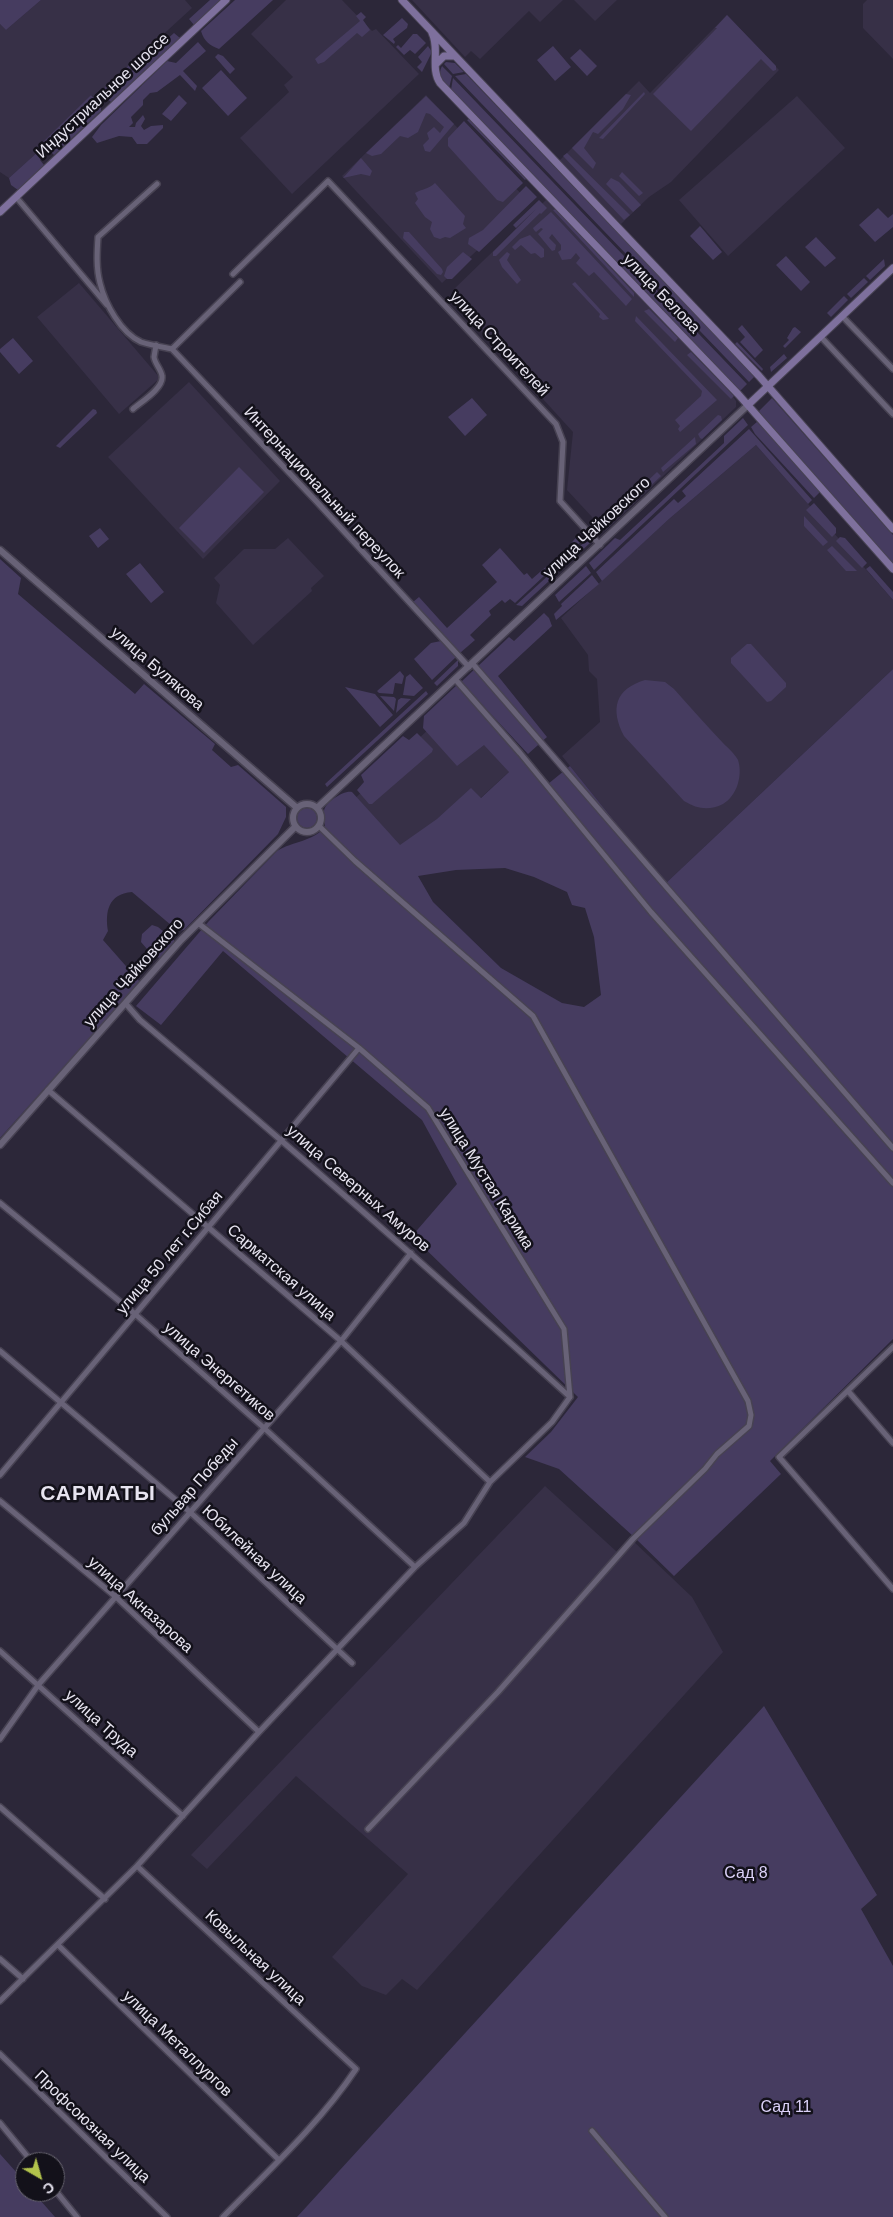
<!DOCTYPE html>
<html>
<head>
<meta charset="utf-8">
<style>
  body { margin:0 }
  #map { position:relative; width:893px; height:2217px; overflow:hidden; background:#2c2739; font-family:Arial,sans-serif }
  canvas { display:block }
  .north { position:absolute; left:15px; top:2152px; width:50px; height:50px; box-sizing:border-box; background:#13111a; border:1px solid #686570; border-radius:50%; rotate:142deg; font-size:14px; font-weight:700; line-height:20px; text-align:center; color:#e7e4f0 }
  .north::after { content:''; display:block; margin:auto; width:18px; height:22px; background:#b2c34c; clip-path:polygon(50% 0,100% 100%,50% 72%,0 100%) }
</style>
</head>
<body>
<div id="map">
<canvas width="893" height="2217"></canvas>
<div class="north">С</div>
</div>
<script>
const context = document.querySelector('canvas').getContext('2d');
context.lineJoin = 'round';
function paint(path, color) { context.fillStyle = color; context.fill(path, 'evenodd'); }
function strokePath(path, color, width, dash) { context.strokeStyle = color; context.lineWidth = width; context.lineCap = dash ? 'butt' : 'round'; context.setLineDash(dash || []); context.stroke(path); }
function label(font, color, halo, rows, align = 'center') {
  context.font = font + ' Arial,sans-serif'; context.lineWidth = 5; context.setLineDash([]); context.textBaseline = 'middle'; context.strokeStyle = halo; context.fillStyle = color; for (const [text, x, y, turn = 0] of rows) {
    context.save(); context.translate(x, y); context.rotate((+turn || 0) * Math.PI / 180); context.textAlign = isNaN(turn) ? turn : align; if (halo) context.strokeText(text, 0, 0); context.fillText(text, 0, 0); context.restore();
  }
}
paint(new Path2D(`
  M 41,0 L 185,0 L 192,8 L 95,97 L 91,95 L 43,143 L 45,146 L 9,178 L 0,172 L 0,24 L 6,30 Z
  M 286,0 L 342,0 L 372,31 L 376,29 L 419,74 L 292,194 L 240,138 L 289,92 L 284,85 L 293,77 L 251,34 Z
  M 412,0 L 563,0 L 540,22 L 529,11 L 480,59 L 471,51 L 465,57 Z
  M 574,0 L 617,0 L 595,21 Z
  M 867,0 L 893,0 L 893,59 L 863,28 L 863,4 Z
  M 727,15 L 779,70 L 671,182 L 649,197 L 621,224 L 559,161 L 639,81 L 650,93 Z
  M 426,95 L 529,202 L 442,283 L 342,176 Z
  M 797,96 L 845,148 L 728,256 L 679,200 Z
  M 546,200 L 727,388 L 736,401 L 736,407 L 605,531 L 567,490 L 573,432 L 450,297 L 453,290 Z
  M 79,283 L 160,378 L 119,414 L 37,317 Z
  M 189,382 L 280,481 L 203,559 L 108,457 Z
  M 756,445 L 893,600 L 893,669 L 665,884 L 562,756 L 600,722 L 597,679 L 589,671 L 588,655 L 561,618 L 669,519 Z
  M 288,538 L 324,576 L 311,588 L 312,591 L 253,645 L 216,603 L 220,585 L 214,578 L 244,549 L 275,549 Z
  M 464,696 L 522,760 L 405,867 L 335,817 Z
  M 545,1486 L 617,1552 L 630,1538 L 692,1597 L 723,1652 L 417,1990 L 402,1979 L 386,1995 L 362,1986 L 332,1957 L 408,1874 L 296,1776 L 207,1869 L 191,1855 Z`), '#373047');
paint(new Path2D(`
  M 0,0 L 41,0 L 6,30 L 0,24 Z
  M 210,0 L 221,0 L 194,25 L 189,19 Z
  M 235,0 L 273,0 L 219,49 C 209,45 204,41 201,31 Z
  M 361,12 L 366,17 L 363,20 L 370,30 L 362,37 L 357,33 L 324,62 L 318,64 L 315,59 L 360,21 L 356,16 Z
  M 727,15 L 776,66 L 776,70 L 773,71 L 761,59 L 691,131 L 653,94 L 717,28 L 715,28 Z
  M 402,18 L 408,24 L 407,28 L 393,39 L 395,42 L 394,44 L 383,35 Z
  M 164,33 L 167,35 L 102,94 L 100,92 Z
  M 174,33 L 180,38 L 111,102 L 104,96 Z
  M 413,34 L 417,34 L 426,43 L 415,54 L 410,50 L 404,55 L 396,47 L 398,45 L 401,48 Z
  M 198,42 L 206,51 L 183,71 L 197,86 L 195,91 L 180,75 L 157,92 L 150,93 L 143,100 L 143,105 L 131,117 L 133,123 L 129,127 L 135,127 L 136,123 L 143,115 L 145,119 L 141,126 L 144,130 L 151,126 L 163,125 L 163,128 L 147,144 L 137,144 L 132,137 L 119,136 L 97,143 L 92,137 L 101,125 L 167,61 L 176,63 Z
  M 428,46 L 432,52 L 422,72 L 417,67 L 422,62 L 418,57 Z
  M 553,46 L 571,67 L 555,81 L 537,60 Z
  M 580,49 L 597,66 L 587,76 L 570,58 Z
  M 218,54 L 223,56 L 235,69 L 230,74 L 215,57 Z
  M 446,62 L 455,63 L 464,72 L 453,74 L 444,64 Z
  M 442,66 L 452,76 L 449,88 C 443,81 437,75 442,66 Z
  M 221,70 L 247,98 L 228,116 L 202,88 Z
  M 466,74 L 755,376 L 749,382 L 455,76 Z
  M 453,78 L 747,384 L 740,391 L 451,90 Z
  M 644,92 L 645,94 L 603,139 L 599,138 Z
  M 626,94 L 631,95 L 623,109 L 598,134 L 593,132 L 584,148 L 596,163 L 593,169 L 572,148 Z
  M 91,95 L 101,105 L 101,111 L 54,155 L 42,143 Z
  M 179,95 L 187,103 L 171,121 L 162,114 Z
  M 426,96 L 454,124 L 430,152 L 425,151 L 423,145 L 429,139 L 427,133 L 434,127 L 440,133 L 444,127 L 430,114 L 426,113 L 418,132 L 408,138 L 400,136 L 381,154 L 372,156 L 366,153 Z
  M 469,119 L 526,179 L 525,180 L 467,120 Z
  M 464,121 L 523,183 L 503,202 L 497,200 L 448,146 L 448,138 Z
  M 40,150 L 45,155 L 40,160 L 44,165 L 18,190 L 11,185 L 9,178 Z
  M 567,153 L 630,215 L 624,220 L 563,156 Z
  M 361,158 L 372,171 L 370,176 L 361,174 L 343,178 Z
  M 622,172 L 643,193 L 639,196 L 619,176 Z
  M 611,178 L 619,182 L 641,205 L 633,212 L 606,184 Z
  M 435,183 L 465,216 L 463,224 L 466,228 L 450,238 L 445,237 L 440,239 L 434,237 L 430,229 L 432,222 L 425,217 L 415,203 L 418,199 L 415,193 C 422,189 429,189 435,183 Z
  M 526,186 L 537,197 L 479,252 L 468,244 L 469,238 L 483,230 Z
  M 539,200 L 547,208 L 541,214 L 540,213 L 496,256 L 493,256 L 493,252 L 536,209 L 516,228 L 513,225 Z
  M 878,208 L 888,218 L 893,214 L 893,227 L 875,242 L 859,225 Z
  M 556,209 L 634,293 L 634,297 L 553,210 Z
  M 551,212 L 632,299 L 626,306 L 594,272 L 589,276 L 576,263 L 580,258 L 576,253 L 571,259 L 562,260 L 558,252 L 561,250 L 561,245 L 552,234 L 549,238 L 556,245 L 555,250 L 552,251 L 538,234 L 543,229 L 541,228 L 536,232 L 534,230 L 533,228 Z
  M 700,226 L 722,252 L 713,260 L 690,236 Z
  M 404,232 L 409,232 L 442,269 L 443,272 L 441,275 L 437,274 L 403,238 Z
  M 530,235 L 544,249 L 544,257 L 541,258 L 535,253 L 531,254 L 521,245 L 515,250 L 512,247 L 520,239 Z
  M 816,237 L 836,258 L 825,267 L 805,247 Z
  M 463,252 L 472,259 L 452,279 L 447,279 L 444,276 L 447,267 Z
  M 507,252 L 510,254 L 507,260 L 521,280 L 517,284 L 502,267 L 499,260 Z
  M 786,256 L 810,282 L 801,291 L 776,265 Z
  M 884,259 L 885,266 L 870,280 L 866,276 Z
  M 864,278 L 868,282 L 851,298 L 847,294 Z
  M 575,282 L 609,319 L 603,320 L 599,317 L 600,314 L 572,284 Z
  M 844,296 L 848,300 L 831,317 L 827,313 Z
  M 649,309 L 678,338 L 675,342 L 644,311 Z
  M 636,316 L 717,400 L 680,432 L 678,429 L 680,426 L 675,420 L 701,396 L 702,391 L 635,321 Z
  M 742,325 L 763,350 L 755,358 L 740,342 L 745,337 L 738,329 Z
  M 795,327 L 801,332 L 785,348 L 783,346 L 789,340 L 787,338 L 793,328 Z
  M 13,338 L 33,361 L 19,374 L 0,352 L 0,349 Z
  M 737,342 L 763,369 L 762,371 L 735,344 Z
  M 691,352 L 734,396 L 731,399 L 687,355 Z
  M 784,354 L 787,358 L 771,372 L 770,367 Z
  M 472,398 L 487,415 L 465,436 L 448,417 Z
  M 772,398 L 893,535 L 893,564 L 762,416 L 759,411 Z
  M 93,409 L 96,410 L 97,413 L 60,448 L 56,446 Z
  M 718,415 L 721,416 L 722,420 L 702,439 L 700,438 L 698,434 Z
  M 743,418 L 748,425 L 594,570 L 589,563 L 615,538 L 620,540 L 724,443 L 724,436 Z
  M 758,421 L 819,490 L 819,493 L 814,498 L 755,434 L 751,427 Z
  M 749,429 L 812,500 L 808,504 L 756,445 L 669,519 L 602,581 L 596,572 L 674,499 L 678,503 L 686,496 L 682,491 Z
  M 695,437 L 696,444 L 663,472 L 661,468 Z
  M 239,467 L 264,492 L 204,553 L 179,528 Z
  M 657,472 L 661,476 L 620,515 L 618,514 L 617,510 Z
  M 814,503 L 836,528 L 836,533 L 832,537 L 806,510 Z
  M 612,514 L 617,517 L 602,532 L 595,533 Z
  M 804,516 L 828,542 L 823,546 L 804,526 Z
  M 100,528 L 109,539 L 98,548 L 89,536 Z
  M 582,531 L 587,536 L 515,603 L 510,599 L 505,603 L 502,600 L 489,611 L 491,615 L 470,635 L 475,640 L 460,653 L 413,602 L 419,597 L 447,628 L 497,582 L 482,565 L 500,548 L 524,575 L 527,573 L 532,579 L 565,550 Z
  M 840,537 L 845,538 L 867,563 L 862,568 L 836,541 Z
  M 589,538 L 590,543 L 522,606 L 516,605 Z
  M 832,546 L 857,571 L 846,571 L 827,550 Z
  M 0,559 L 21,578 L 18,594 L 135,694 L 144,684 L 215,744 L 212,750 L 231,767 L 238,765 L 286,807 L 286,817 L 278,834 L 184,930 L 178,931 L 132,892 C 108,894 105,912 108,931 L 103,940 L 140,982 L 0,1138 Z
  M 140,563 L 164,592 L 151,603 L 126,574 Z
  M 586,566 L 591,573 L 559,602 L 555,595 Z
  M 870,566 L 893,592 L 893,600 L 866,569 Z
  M 592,575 L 599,584 L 556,620 L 554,614 L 562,606 L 561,604 Z
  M 544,613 L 549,618 L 552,626 L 498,676 L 547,737 L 528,754 L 461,682 L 509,637 L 514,641 Z
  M 441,641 L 456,657 L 432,680 L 414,659 L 431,643 Z
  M 747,644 L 751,644 L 786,683 L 786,687 L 771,701 L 767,702 L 731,663 L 731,658 Z
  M 458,660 L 458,666 L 437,686 L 434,683 Z
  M 893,669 L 893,1339 L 770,1461 L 781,1474 L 674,1576 L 633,1536 L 559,1469 L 525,1457 L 551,1432 L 578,1397 L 412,1236 L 457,1184 L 422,1120 L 223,951 L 161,1025 L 136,1006 L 209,921 L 277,851 C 293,841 312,842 325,827 C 325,822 323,815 324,811 C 325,802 344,790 352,792 L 400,845 L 437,819 L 471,788 L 481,798 L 509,772 L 484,745 L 457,766 L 423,728 L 424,716 L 458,684 L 516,749 L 522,760 L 524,758 L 548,784 L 570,766 L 665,884 ZM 505,868 L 534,877 L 567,892 L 572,905 L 585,908 L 594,937 L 601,995 L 584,1007 L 562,1003 L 501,968 L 433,902 L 418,876 L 456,870 Z
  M 400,671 L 404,676 L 402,684 L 395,683 L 393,694 L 379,693 L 377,691 Z
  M 410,674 L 423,688 L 414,696 L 403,695 L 406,677 Z
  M 645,680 L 665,682 L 674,689 C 690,707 706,725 723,743 C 727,747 735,754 738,760 C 743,775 737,796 723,804 C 709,811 697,809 684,801 L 624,736 C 610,709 615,689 645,680 Z
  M 345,687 L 375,694 L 393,715 L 380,727 Z
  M 426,691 L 428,694 L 327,787 L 325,784 Z
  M 380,696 L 394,697 L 396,699 L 394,711 Z
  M 401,698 L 411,699 L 396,713 L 398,700 Z
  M 417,733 L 433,749 L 432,752 L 372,804 L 369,804 L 357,790 L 364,782 L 361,775 L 403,736 L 409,740 Z
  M297 818a10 10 0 1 1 20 0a10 10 0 1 1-20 0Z
  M 152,925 L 158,927 L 174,940 L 174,944 L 160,958 L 153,956 L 141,942 L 142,934 Z
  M 764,1706 L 877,1895 L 861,1909 L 893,1966 L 893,2217 L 297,2217 Z
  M 0,2154 L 25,2182 L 25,2192 L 33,2192 L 55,2217 L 0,2217 Z`), '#463c60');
const minor = new Path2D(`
  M 157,184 L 98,237 C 97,252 96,268 100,283 C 105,304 121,333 141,342 C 150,345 162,347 172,349 L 316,501 L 469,667
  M 16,197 L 107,305
  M 233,274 L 328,181 L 556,424 L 563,442 L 560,501 L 600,545
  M 842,316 L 893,369
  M 821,337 L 893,414
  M 172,349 L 240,282
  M 133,409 C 141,402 164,388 162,376 C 161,369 155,364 154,357 L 156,345
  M 472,663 L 893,1148
  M 455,679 L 520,753 L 651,912 L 893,1183
  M 319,826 L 355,861 L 533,1016 L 748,1401 L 751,1415 L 749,1426 L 717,1454 L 705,1469 L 633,1539 L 498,1692 L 368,1829
  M 198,923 L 359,1048 L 428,1108 L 564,1329 L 570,1397
  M 126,1004 L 140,1020 C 286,1143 429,1268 570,1397
  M 48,1090 L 341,1341 L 490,1482
  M 0,1203 L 135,1314 L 263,1427 L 415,1567
  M 893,1347 L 779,1457 L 893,1589
  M 0,1351 L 190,1512 L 352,1663
  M 848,1391 L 893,1443
  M 0,1475 L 359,1048
  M 0,1501 L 116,1597 L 259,1732
  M 0,1651 L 183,1816
  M 0,1739 L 39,1684 L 341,1341 L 411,1253
  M 0,1807 L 105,1899
  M 137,1866 L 356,2069 C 320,2123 269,2170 223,2217
  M 58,1945 L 279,2160
  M 0,1959 L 23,1979
  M 0,2001 L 137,1866 L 259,1732 L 415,1567 L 464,1523 L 490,1482 L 552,1422 L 570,1397
  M 0,2054 L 167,2217
  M 0,2123 L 32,2162
  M 592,2131 L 665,2217
  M 55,2190 L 77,2217`);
const tertiary = new Path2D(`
  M 0,550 L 296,807
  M293 818a14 14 0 1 1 28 0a14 14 0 1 1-28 0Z
  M 318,807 L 748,405
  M 0,1145 L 181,940 L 295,827`);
const secondary = new Path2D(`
  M 402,0 L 759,376 L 893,529
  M 432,33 C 440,49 430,68 440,83 L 738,394 L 893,569
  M 436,64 L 444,56 L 455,56
  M 0,212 L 226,0
  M 748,405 L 893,268`);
strokePath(minor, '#474252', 8);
strokePath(tertiary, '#474252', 9);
strokePath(secondary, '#474252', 9);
strokePath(minor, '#686277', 5);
strokePath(tertiary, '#686277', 6);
strokePath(secondary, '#7e709d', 7);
label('16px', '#e7e4f0', '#13111a', [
  ["Индустриальное шоссе",103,96,-43],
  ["улица Белова",661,294,46],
  ["улица Строителей",499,344,47],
  ["Интернациональный переулок",324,493,47],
  ["улица Чайковского",597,528,-43],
  ["улица Булякова",157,669,41],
  ["улица Чайковского",134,973,-48],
  ["улица Мустая Карима",486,1179,58],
  ["улица Северных Амуров",358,1189,41],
  ["улица 50 лет г.Сибая",170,1253,-50],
  ["Сарматская улица",281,1273,41],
  ["улица Энергетиков",219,1372,41],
  ["бульвар Победы",195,1487,-49],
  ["Юбилейная улица",254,1555,43],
  ["улица Акназарова",140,1605,42],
  ["улица Труда",101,1724,42],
  ["Ковыльная улица",255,1958,43],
  ["улица Металлургов",177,2044,44],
  ["Профсоюзная улица",92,2127,44]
]);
label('16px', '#dbd1f8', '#13111a', [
  ["Сад 8",746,1874],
  ["Сад 11",786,2108]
]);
context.letterSpacing = '1px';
label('bold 21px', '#e7e4f0', '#13111a', [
  ["САРМАТЫ",98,1494]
]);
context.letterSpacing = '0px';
</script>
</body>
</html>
